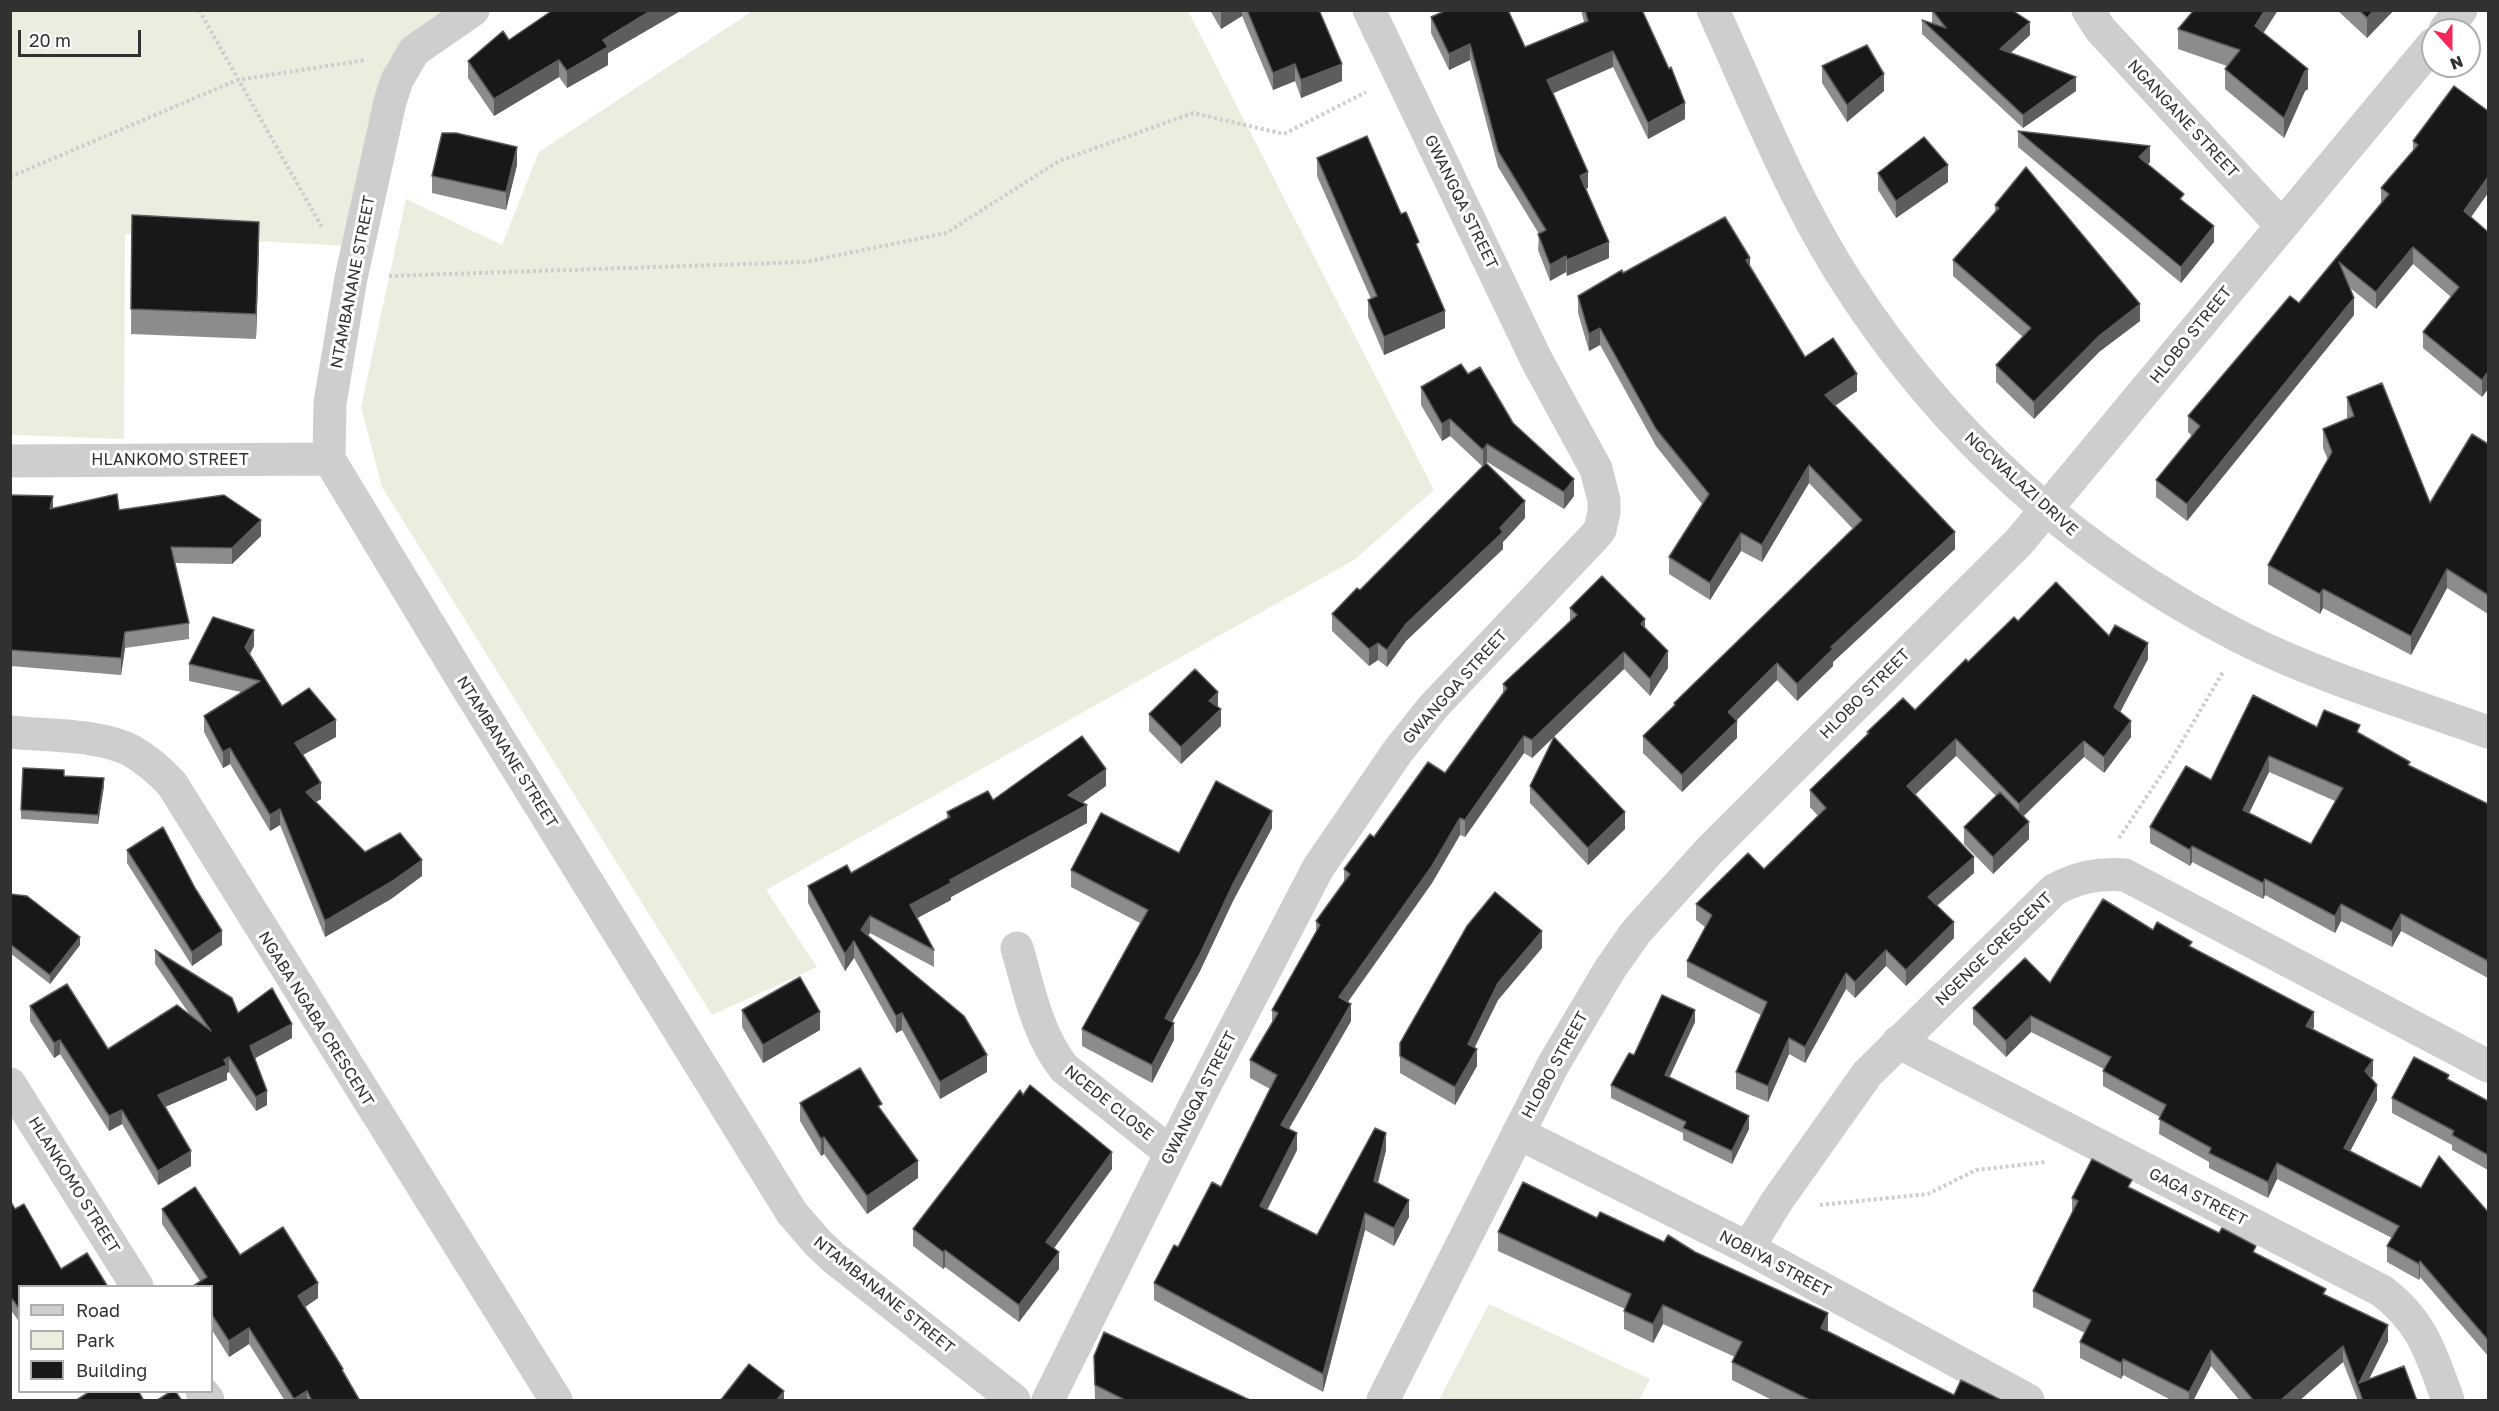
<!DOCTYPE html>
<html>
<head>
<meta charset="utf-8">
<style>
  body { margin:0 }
  #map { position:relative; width:2499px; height:1411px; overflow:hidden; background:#fff; font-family:"Golos Text",sans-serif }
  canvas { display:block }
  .frame { position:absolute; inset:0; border:12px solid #313131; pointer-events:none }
  .legend { position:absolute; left:18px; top:1285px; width:195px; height:108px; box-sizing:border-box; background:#fff; border:2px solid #adadad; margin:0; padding:8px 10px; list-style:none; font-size:18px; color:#313131 }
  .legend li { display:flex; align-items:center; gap:12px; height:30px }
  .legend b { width:30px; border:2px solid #adadad }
  .north { position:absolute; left:2421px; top:18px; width:60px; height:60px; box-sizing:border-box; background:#fff; border:2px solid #adadad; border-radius:50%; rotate:159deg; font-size:16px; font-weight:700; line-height:24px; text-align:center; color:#313131 }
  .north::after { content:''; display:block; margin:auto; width:21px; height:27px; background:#f3285a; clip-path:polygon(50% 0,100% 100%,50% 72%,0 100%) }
  .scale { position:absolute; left:18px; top:30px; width:123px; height:27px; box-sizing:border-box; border:3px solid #313131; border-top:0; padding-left:8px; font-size:18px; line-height:21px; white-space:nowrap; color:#313131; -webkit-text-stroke:4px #fff; paint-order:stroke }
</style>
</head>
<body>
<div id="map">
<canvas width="2499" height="1411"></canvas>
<div class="frame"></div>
<ul class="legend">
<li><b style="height:8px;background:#cecece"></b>Road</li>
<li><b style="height:16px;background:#eaeede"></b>Park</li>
<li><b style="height:16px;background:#181818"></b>Building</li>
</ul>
<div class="north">N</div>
<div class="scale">20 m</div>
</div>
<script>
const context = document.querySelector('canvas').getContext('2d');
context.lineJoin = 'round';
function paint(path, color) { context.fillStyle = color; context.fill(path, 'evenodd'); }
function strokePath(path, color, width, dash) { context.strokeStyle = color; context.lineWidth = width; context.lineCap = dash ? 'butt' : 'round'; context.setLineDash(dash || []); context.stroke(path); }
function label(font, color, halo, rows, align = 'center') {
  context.font = font + ' "Golos Text",sans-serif'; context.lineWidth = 6; context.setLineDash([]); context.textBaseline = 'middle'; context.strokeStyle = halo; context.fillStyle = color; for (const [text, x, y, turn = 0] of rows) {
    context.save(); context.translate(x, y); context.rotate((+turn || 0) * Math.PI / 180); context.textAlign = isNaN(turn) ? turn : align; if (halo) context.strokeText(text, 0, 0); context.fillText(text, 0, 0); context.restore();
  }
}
paint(new Path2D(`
  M 754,10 L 1188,11 L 1434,490 L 1354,560 L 766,890 L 817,967 L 712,1015 L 382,487 L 361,407 L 406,199 L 502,245 L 539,152 Z
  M 11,11 L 455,11 L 389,59 L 348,246 L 125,234 L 124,439 L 11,435 Z
  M 1489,1304 L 1650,1379 L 1639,1400 L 1439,1400 Z`), '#eaeede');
strokePath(new Path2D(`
  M 199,10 L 323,229
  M 10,177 L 237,80 L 366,60
  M 389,276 L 805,262 L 946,233 L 1059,161 L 1193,113 L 1284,134 L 1366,92
  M 2119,838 L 2170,762 L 2223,672
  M 1820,1205 L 1928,1194 L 1976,1170 L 2046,1162`), '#cecece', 4, [3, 3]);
strokePath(new Path2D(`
  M 473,10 L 414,51 L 397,80 L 390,102 L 351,278 L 330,403 L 329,459 L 462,679 L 792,1213 L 818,1243 L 834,1258 L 1014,1400
  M 1713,10 C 1755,102 1793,199 1848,284 C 1946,436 2078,554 2240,637 C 2319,677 2405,702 2488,732
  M 2088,10 L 2100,29 L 2281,225
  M 2445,30 L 2461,10
  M 10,461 L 329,459
  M 10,732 C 46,736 100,734 132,751 C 147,760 160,771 172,784 L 556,1400
  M 1017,948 C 1029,989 1037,1034 1064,1068 L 1171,1153
  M 1898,1042 L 2382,1291 C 2423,1322 2431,1354 2448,1400
  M 10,1084 L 137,1286
  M 1518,1133 L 1748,1248 L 2028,1400
  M 1748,1248 L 1777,1201 L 1867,1074 L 2054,890 C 2078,877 2098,873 2125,875 L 2488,1066
  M 202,1392 L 208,1400
  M 1048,1400 L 1196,1103 L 1318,868 L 1398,751 L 1433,707 L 1593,538 L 1600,530 L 1604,512 L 1604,500 L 1596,469 L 1536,359 L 1369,10
  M 1383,1400 L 1553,1065 L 1610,969 L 1636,932 L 1709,851 L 2019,542 L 2433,44`), '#cecece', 33);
paint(new Path2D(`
  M 553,10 L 682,10 L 608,53 L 608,65 L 567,88 L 559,77 L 494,116 L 468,78 L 468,61 L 509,40 Z
  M 1210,10 L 1319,10 L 1342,81 L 1301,98 L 1295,81 L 1273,90 L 1242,16 L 1221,29 Z
  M 1439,10 L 1508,10 L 1525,47 L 1584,22 L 1581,10 L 1642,10 L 1685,119 L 1648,139 L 1613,67 L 1553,93 L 1588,188 L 1586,189 L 1609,258 L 1567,276 L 1566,272 L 1550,281 L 1538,250 L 1539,234 L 1498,167 L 1470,60 L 1449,70 L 1431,33 L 1431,17 L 1440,13 Z
  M 1932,10 L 2030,35 L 2011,53 L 2076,91 L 2023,128 L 1922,34 L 1922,20 L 1932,24 Z
  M 2192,10 L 2278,10 L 2263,33 L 2308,89 L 2305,91 L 2284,138 L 2225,89 L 2225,69 L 2227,66 L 2178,49 L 2178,29 L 2192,12 Z
  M 2337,10 L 2394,10 L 2367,38 Z
  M 1822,66 L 1884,91 L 1847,122 L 1822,83 Z
  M 2488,111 L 2488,193 L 2471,217 L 2488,232 L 2488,389 L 2482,397 L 2423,348 L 2423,332 L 2451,297 L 2413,264 L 2376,309 L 2349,287 L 2354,315 L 2187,521 L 2156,497 L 2156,480 L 2192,436 L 2188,432 L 2188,416 L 2299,303 L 2381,203 L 2381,188 L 2413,151 L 2413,141 Z
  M 2018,131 L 2150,162 L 2148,164 L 2184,202 L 2214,242 L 2181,283 L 2018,147 Z
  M 1317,158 L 1401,214 L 1419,250 L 1445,328 L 1384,355 L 1368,317 L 1368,300 L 1371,299 L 1317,176 Z
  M 517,165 L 506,210 L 432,193 L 432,176 Z
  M 1878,173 L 1948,182 L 1896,218 L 1878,190 Z
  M 1995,205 L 2140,321 L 2099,352 L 2034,419 L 1996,382 L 1996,365 L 2023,337 L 1953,276 L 1953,260 L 1995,212 Z
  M 132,215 L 259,247 L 256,339 L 131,334 Z
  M 1750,266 L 1805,357 L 1857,391 L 1835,406 L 1955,549 L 1833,662 L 1833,666 L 1797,701 L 1777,680 L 1736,720 L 1737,738 L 1682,792 L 1643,753 L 1643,736 L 1674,706 L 1674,703 L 1853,529 L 1809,483 L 1762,562 L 1741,551 L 1710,600 L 1669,574 L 1669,557 L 1702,504 L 1656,446 L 1600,345 L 1589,351 L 1578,313 L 1578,296 L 1623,273 Z
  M 1468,374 L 1574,496 L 1564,509 L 1487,462 L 1485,465 L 1525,518 L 1503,542 L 1503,549 L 1406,641 L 1387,667 L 1378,660 L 1369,666 L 1332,631 L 1332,614 L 1360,590 L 1483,467 L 1450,436 L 1442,441 L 1421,405 L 1421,387 Z
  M 2347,397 L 2430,503 L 2488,444 L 2488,614 L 2447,588 L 2411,655 L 2323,608 L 2320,614 L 2268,584 L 2268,565 L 2328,460 L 2323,448 L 2323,429 L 2347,419 Z
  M 10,495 L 53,508 L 119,510 L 261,536 L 232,564 L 174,563 L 189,623 L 189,639 L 125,648 L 121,675 L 10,666 Z
  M 1570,608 L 1645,628 L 1668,668 L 1650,696 L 1624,669 L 1532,758 L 1524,753 L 1465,837 L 1460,835 L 1432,883 L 1348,1002 L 1351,1021 L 1289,1129 L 1297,1150 L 1267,1210 L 1317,1235 L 1386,1150 L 1378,1183 L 1409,1217 L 1394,1246 L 1365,1230 L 1323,1392 L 1154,1300 L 1154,1283 L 1221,1187 L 1270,1089 L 1250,1078 L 1250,1060 L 1272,1023 L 1272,1010 L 1316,933 L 1316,921 L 1344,883 L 1344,869 L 1374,837 L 1445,773 L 1503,694 L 1503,684 L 1570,621 Z
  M 2018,621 L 2109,636 L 2148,659 L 2120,712 L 2131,737 L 2104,773 L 2084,757 L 2023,817 L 2029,839 L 1993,874 L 1964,844 L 1964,827 L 1996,796 L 1956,756 L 1915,795 L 1974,873 L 1937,906 L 1954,938 L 1906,986 L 1886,966 L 1855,998 L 1846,989 L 1805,1063 L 1789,1054 L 1768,1102 L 1736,1089 L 1736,1072 L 1761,1015 L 1687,977 L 1687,961 L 1705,927 L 1696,920 L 1696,904 L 1764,869 L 1818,816 L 1810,807 L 1810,790 L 1867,735 L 1867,732 L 1915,710 L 1968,662 Z
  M 254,646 L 250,654 L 282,706 L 336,737 L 303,755 L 321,799 L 316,802 L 365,852 L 422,876 L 391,899 L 325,937 L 280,825 L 270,831 L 230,764 L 223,768 L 204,732 L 204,716 L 241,692 L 189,681 L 189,664 Z
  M 1218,707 L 1221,726 L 1181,764 L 1149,731 L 1149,714 Z
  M 2317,727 L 2360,734 L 2410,766 L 2488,804 L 2488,978 L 2401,931 L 2392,947 L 2341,921 L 2335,933 L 2265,895 L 2263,899 L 2192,862 L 2190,866 L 2150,843 L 2150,827 L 2211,780 ZM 2269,772 L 2335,801 L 2311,844 L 2249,813 Z
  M 64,776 L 104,786 L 98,824 L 21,819 L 21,810 Z
  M 1106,786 L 1082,803 L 1087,823 L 951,897 L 951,900 L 917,918 L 934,950 L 934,967 L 870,933 L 868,936 L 987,1072 L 940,1099 L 902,1030 L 896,1033 L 854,958 L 845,971 L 808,903 L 808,886 L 851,873 L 947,819 L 947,812 L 993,800 Z
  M 1530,786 L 1625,829 L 1588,865 L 1530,803 Z
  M 1272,828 L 1233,901 L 1200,971 L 1172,1022 L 1174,1040 L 1152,1083 L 1082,1046 L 1082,1029 L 1140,923 L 1071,887 L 1071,870 L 1179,853 Z
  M 127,850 L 222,945 L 192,966 L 127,863 Z
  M 10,894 L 80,945 L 50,984 L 10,953 Z
  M 2153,930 L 2192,948 L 2314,1027 L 2313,1029 L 2373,1076 L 2371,1078 L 2377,1100 L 2350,1151 L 2421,1188 L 2488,1212 L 2488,1356 L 2420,1277 L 2419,1280 L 2387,1262 L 2387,1246 L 2392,1238 L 2277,1179 L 2268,1198 L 2209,1168 L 2209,1162 L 2159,1134 L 2160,1117 L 2103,1086 L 2103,1071 L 2104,1069 L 2031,1032 L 2006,1057 L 1973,1024 L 1973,1008 L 2050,983 Z
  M 1542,948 L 1498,1000 L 1474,1048 L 1477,1066 L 1455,1105 L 1400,1073 L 1400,1043 Z
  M 155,950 L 238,1013 L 292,1038 L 255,1058 L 267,1105 L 256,1111 L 229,1072 L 227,1073 L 227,1080 L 165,1107 L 191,1166 L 158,1185 L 122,1124 L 109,1131 L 60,1054 L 54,1058 L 30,1021 L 30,1006 L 108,1049 L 190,1015 L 155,964 Z
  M 742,1010 L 820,1030 L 763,1063 L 742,1027 Z
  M 1695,1022 L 1669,1077 L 1749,1129 L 1732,1164 L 1683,1140 L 1683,1133 L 1611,1098 L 1611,1085 L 1634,1055 Z
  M 2449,1080 L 2488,1101 L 2488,1170 L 2452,1150 L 2452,1145 L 2392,1113 L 2392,1098 Z
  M 1023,1095 L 1112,1169 L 1054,1248 L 1059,1269 L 1019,1322 L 945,1267 L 943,1269 L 913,1246 L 913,1229 Z
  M 800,1103 L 882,1111 L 918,1178 L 867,1214 L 824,1154 L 821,1156 L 800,1121 Z
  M 2132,1188 L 2256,1253 L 2326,1295 L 2388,1341 L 2369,1379 L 2417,1401 L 2358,1401 L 2343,1362 L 2299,1401 L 2240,1401 L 2211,1366 L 2193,1401 L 2173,1401 L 2123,1375 L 2121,1379 L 2080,1358 L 2080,1342 L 2085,1333 L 2033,1307 L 2033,1291 L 2072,1212 L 2072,1198 Z
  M 10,1200 L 15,1209 L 61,1269 L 108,1287 L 20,1287 L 20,1323 L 10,1309 Z
  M 162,1209 L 240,1255 L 318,1298 L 305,1307 L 360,1401 L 285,1401 L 249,1344 L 229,1357 L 212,1330 L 212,1287 L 200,1281 L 162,1224 Z
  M 1498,1232 L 1828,1331 L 1954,1395 L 2003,1401 L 1774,1401 L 1732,1380 L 1732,1362 L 1735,1357 L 1663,1324 L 1653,1343 L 1624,1329 L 1624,1311 L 1625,1309 L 1498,1251 Z
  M 1094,1356 L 1252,1401 L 1095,1401 Z`), '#8c8c8c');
paint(new Path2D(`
  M 652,10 L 682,10 L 608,53 L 608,65 L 567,88 L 567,71 L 603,40 Z
  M 1222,10 L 1242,10 L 1242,16 L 1221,29 L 1221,11 Z
  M 2265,10 L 2278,10 L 2255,46 L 2255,26 Z
  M 2374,10 L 2394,10 L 2367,38 L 2367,18 Z
  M 2030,22 L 2030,35 L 2000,62 L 2000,49 Z
  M 1470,44 L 1470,60 L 1449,70 L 1449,54 Z
  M 1613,51 L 1613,67 L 1547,96 L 1547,80 Z
  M 559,60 L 559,77 L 494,116 L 494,99 Z
  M 1295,64 L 1295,81 L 1273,90 L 1273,73 Z
  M 1342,64 L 1342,81 L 1301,98 L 1301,80 Z
  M 2308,69 L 2308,89 L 2305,91 L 2284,138 L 2284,118 L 2305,71 Z
  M 1884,74 L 1884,91 L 1847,122 L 1847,105 Z
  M 2076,77 L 2076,91 L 2023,128 L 2023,115 Z
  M 1685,103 L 1685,119 L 1648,139 L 1648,123 Z
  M 2150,146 L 2150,162 L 2139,173 L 2139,157 Z
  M 517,147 L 517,165 L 506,210 L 506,192 Z
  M 1948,165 L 1948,182 L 1896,218 L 1896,201 Z
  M 1588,172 L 1588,188 L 1580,191 L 1580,176 Z
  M 2488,177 L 2488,193 L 2464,227 L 2464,211 Z
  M 259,222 L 259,247 L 256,339 L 256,314 Z
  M 2214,226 L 2214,242 L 2181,283 L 2181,267 Z
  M 1609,242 L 1609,258 L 1567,276 L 1567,260 Z
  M 2413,247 L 2413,264 L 2376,309 L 2376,292 Z
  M 1566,256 L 1566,272 L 1550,281 L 1550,265 Z
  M 1750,258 L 1750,275 L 1746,260 Z
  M 2354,298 L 2354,315 L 2187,521 L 2187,504 Z
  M 2140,304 L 2140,321 L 2099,352 L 2034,419 L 2034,402 L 2099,336 Z
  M 1445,311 L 1445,328 L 1384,355 L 1384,337 Z
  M 1600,328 L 1600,345 L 1589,351 L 1589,334 Z
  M 2488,372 L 2488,389 L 2482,397 L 2482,380 Z
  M 1857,374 L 1857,391 L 1825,412 L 1825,395 Z
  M 1450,419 L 1450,436 L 1442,441 L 1442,424 Z
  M 1487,444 L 1487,462 L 1483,467 L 1483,450 Z
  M 1809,465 L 1809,483 L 1762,562 L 1762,545 Z
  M 1574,479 L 1574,496 L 1564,509 L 1564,492 Z
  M 53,496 L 53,513 L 50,509 Z
  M 1525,501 L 1525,518 L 1503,542 L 1503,549 L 1406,641 L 1387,667 L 1387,650 L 1406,624 L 1500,528 Z
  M 261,520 L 261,536 L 232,564 L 232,548 Z
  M 1955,532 L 1955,549 L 1833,662 L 1833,666 L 1797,701 L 1797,684 L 1831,647 Z
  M 1741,533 L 1741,551 L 1710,600 L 1710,583 Z
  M 2447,569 L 2447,588 L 2411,655 L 2411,636 Z
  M 2323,589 L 2323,608 L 2320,614 L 2320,594 Z
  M 1645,619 L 1645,636 L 1641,624 Z
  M 254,630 L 254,646 L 245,663 L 245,647 Z
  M 125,632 L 125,648 L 121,675 L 121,658 Z
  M 1378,643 L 1378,660 L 1369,666 L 1369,649 Z
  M 2148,643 L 2148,659 L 2114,724 L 2114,707 Z
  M 1668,651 L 1668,668 L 1650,696 L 1650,679 Z
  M 1624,652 L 1624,669 L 1532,758 L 1532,740 Z
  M 1777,663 L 1777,680 L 1728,729 L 1728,712 Z
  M 1218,692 L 1218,709 L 1209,701 Z
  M 1221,709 L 1221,726 L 1181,764 L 1181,747 Z
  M 336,720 L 336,737 L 295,759 L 295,743 Z
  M 1737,721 L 1737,738 L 1682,792 L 1682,775 Z
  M 2131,721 L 2131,737 L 2104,773 L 2104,757 Z
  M 1524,736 L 1524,753 L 1465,837 L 1465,820 Z
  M 1956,739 L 1956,756 L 1907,802 L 1907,786 Z
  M 2084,741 L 2084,757 L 2019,820 L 2019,804 Z
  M 230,748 L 230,764 L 223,768 L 223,752 Z
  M 2269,756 L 2269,772 L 2243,826 L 2243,810 Z
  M 1106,769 L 1106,786 L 1068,813 L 1068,795 Z
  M 104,778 L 104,786 L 98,824 L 98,815 Z
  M 321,783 L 321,799 L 306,808 L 306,792 Z
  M 1087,805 L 1087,823 L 951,897 L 951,900 L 910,922 L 910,905 L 950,880 Z
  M 280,809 L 280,825 L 270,831 L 270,815 Z
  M 1272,811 L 1272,828 L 1233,901 L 1200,971 L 1165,1035 L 1165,1018 L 1233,884 Z
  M 1625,812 L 1625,829 L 1588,865 L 1588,848 Z
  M 1460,818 L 1460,835 L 1432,883 L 1339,1014 L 1339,997 Z
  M 2029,822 L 2029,839 L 1993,874 L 1993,857 Z
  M 2192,846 L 2192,862 L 2190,866 L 2190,850 Z
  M 1974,857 L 1974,873 L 1928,913 L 1928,897 Z
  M 422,860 L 422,876 L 391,899 L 325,937 L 325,921 Z
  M 2265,879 L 2265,895 L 2263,899 L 2263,883 Z
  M 2341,904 L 2341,921 L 2335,933 L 2335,916 Z
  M 2401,914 L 2401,931 L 2392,947 L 2392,931 Z
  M 870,916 L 870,933 L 861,947 L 861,930 Z
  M 1954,922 L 1954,938 L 1906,986 L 1906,970 Z
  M 222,931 L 222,945 L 192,966 L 192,952 Z
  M 1542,931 L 1542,948 L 1498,1000 L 1468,1061 L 1468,1044 L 1498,983 Z
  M 80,937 L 80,945 L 50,984 L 50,975 Z
  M 854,941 L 854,958 L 845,971 L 845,954 Z
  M 1886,950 L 1886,966 L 1855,998 L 1855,982 Z
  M 1846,973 L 1846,989 L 1805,1063 L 1805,1047 Z
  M 1351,1004 L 1351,1021 L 1281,1142 L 1281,1125 Z
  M 1695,1010 L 1695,1022 L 1665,1087 L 1665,1075 Z
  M 820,1012 L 820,1030 L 763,1063 L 763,1045 Z
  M 2314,1012 L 2314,1027 L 2306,1041 L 2306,1026 Z
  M 902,1013 L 902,1030 L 896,1033 L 896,1016 Z
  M 2031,1016 L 2031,1032 L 2006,1057 L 2006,1041 Z
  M 1174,1023 L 1174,1040 L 1152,1083 L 1152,1065 Z
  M 292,1024 L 292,1038 L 250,1061 L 250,1046 Z
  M 1789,1038 L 1789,1054 L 1768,1102 L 1768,1086 Z
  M 60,1040 L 60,1054 L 54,1058 L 54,1043 Z
  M 1477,1049 L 1477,1066 L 1455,1105 L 1455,1087 Z
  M 987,1055 L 987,1072 L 940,1099 L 940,1082 Z
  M 229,1057 L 229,1072 L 227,1073 L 227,1080 L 158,1110 L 158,1095 Z
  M 2373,1060 L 2373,1076 L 2365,1086 L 2365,1071 Z
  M 2377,1085 L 2377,1100 L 2344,1163 L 2344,1148 Z
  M 267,1091 L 267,1105 L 256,1111 L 256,1097 Z
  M 122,1110 L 122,1124 L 109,1131 L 109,1116 Z
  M 1749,1116 L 1749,1129 L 1732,1164 L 1732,1151 Z
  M 1297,1133 L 1297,1150 L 1260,1224 L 1260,1206 Z
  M 1386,1133 L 1386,1150 L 1374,1198 L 1374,1181 Z
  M 824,1137 L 824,1154 L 821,1156 L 821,1139 Z
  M 191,1151 L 191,1166 L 158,1185 L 158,1171 Z
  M 1112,1152 L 1112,1169 L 1046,1259 L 1046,1242 Z
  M 918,1161 L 918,1178 L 867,1214 L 867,1196 Z
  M 2277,1163 L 2277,1179 L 2268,1198 L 2268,1182 Z
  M 1409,1200 L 1409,1217 L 1394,1246 L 1394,1228 Z
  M 1365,1213 L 1365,1230 L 1323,1392 L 1323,1374 Z
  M 945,1250 L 945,1267 L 943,1269 L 943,1252 Z
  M 1059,1252 L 1059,1269 L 1019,1322 L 1019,1305 Z
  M 2420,1261 L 2420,1277 L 2419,1280 L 2419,1264 Z
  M 318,1283 L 318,1298 L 298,1312 L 298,1296 Z
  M 1663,1305 L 1663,1324 L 1653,1343 L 1653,1324 Z
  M 1828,1313 L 1828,1331 L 1821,1328 Z
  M 2388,1325 L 2388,1341 L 2361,1395 L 2359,1383 Z
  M 249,1328 L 249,1344 L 229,1357 L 229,1341 Z
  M 2343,1346 L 2343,1362 L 2299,1401 L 2280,1401 Z
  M 2211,1350 L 2211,1366 L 2193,1401 L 2189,1401 L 2189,1392 Z
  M 2123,1359 L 2123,1375 L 2121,1379 L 2121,1363 Z
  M 307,1391 L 307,1401 L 294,1401 L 294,1399 Z
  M 784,1391 L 784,1401 L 776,1401 Z`), '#5d5d5d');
const building = new Path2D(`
  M 553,10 L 652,10 L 603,40 L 608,47 L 567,71 L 559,60 L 494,99 L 468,61 L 503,31 L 509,40 Z
  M 1247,10 L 1319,10 L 1342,64 L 1301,80 L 1295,64 L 1273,73 Z
  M 1447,10 L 1508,10 L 1525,47 L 1588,21 L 1585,10 L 1642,10 L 1669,69 L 1671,67 L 1685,103 L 1648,123 L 1613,51 L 1547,80 L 1588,172 L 1580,176 L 1609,242 L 1567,260 L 1566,256 L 1550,265 L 1538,234 L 1546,230 L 1498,151 L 1470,44 L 1449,54 L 1431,17 Z
  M 1932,10 L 2012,10 L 2030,22 L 2000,49 L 2076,77 L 2023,115 L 1922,20 L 1946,28 Z
  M 2194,10 L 2265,10 L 2255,26 L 2308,69 L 2305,71 L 2284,118 L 2225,69 L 2240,50 L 2178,29 Z
  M 2359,10 L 2374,10 L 2367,18 Z
  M 1867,45 L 1884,74 L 1847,105 L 1822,66 Z
  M 2454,86 L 2488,111 L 2488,177 L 2464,211 L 2488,232 L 2488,372 L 2482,380 L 2423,332 L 2459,287 L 2413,247 L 2376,292 L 2339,262 L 2354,298 L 2187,504 L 2156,480 L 2200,426 L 2188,416 L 2290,296 L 2299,303 L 2389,194 L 2381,188 L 2418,145 L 2413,141 Z
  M 2018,131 L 2150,146 L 2139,157 L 2184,194 L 2180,199 L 2214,226 L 2181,267 Z
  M 442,133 L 456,133 L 517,147 L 506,192 L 432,176 Z
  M 1367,136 L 1401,214 L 1406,212 L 1419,242 L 1416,244 L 1445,311 L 1384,337 L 1368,300 L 1377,296 L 1317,158 Z
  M 1924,137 L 1948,165 L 1896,201 L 1878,173 Z
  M 2026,167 L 2140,304 L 2099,336 L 2034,402 L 1996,365 L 2031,328 L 1953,260 L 1999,208 L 1995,205 Z
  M 132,215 L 259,222 L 256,314 L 131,309 Z
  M 1725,217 L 1750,258 L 1746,260 L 1805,357 L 1833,338 L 1857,374 L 1825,395 L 1955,532 L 1831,647 L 1833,649 L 1797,684 L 1777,663 L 1728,712 L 1737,721 L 1682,775 L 1643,736 L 1675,705 L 1674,703 L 1862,520 L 1809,465 L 1762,545 L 1741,533 L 1710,583 L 1669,557 L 1709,494 L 1656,429 L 1600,328 L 1589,334 L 1578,296 L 1622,270 L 1623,273 Z
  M 1461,364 L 1468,374 L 1480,367 L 1513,423 L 1574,479 L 1564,492 L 1487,444 L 1483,450 L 1450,419 L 1442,424 L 1421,387 Z
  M 2382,383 L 2430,503 L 2472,434 L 2488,444 L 2488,595 L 2447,569 L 2411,636 L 2323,589 L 2320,594 L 2268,565 L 2332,452 L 2323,429 L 2354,416 L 2347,397 Z
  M 1486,463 L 1525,501 L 1500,528 L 1503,532 L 1406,624 L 1387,650 L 1378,643 L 1369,649 L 1332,614 L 1357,588 L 1360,590 Z
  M 117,494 L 119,510 L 224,495 L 261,520 L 232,548 L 171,547 L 189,623 L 125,632 L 121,658 L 10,650 L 10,495 L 53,496 L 50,509 Z
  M 1602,576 L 1645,619 L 1641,624 L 1668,651 L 1650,679 L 1624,652 L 1532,740 L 1524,736 L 1465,820 L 1460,818 L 1432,866 L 1339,997 L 1351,1004 L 1281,1125 L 1297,1133 L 1260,1206 L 1317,1235 L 1375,1128 L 1386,1133 L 1374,1181 L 1409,1200 L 1394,1228 L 1365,1213 L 1323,1374 L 1154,1283 L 1174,1245 L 1178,1247 L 1212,1182 L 1221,1187 L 1277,1075 L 1250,1060 L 1278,1013 L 1272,1010 L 1320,925 L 1316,921 L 1350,874 L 1344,869 L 1370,834 L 1374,837 L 1428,762 L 1445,773 L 1507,688 L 1503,684 L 1577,615 L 1570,608 Z
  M 2056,582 L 2109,636 L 2115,625 L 2148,643 L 2114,707 L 2131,721 L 2104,757 L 2084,741 L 2019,804 L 1956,739 L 1907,786 L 1974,857 L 1928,897 L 1954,922 L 1906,970 L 1886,950 L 1855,982 L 1846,973 L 1805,1047 L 1789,1038 L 1768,1086 L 1736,1072 L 1767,1002 L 1687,961 L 1712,915 L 1696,904 L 1748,853 L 1764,869 L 1826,808 L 1810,790 L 1869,733 L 1867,732 L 1903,698 L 1915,710 L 1966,659 L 1968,662 L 2014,617 L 2018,621 Z
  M 213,617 L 254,630 L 245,647 L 282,706 L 309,688 L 336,720 L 295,743 L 321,783 L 306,792 L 365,852 L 400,833 L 422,860 L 391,882 L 325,921 L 280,809 L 270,815 L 230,748 L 223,752 L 204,716 L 260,681 L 189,664 Z
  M 1195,669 L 1218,692 L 1209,701 L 1221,709 L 1181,747 L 1149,714 Z
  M 2253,695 L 2317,727 L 2324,710 L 2360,725 L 2357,732 L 2410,762 L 2408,765 L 2488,804 L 2488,961 L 2401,914 L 2392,931 L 2341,904 L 2335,916 L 2265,879 L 2263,883 L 2192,846 L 2190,850 L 2150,827 L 2186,766 L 2211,780 ZM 2269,756 L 2343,788 L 2311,844 L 2243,810 Z
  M 1082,736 L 1106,769 L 1068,795 L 1087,805 L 950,880 L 951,883 L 910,905 L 934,950 L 870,916 L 861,930 L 964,1016 L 987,1055 L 940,1082 L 902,1013 L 896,1016 L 854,941 L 845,954 L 808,886 L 847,865 L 851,873 L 950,817 L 947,812 L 988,791 L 993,800 Z
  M 1554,737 L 1625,812 L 1588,848 L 1530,786 Z
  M 23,768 L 64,770 L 64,776 L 104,778 L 98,815 L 21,810 Z
  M 1216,781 L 1272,811 L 1233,884 L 1200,954 L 1165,1018 L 1174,1023 L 1152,1065 L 1082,1029 L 1148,910 L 1071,870 L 1101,813 L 1179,853 Z
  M 2000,792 L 2029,822 L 1993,857 L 1964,827 Z
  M 163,827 L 195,888 L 222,931 L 192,952 L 127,850 Z
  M 1495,892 L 1542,931 L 1498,983 L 1468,1044 L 1477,1049 L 1455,1087 L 1400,1056 L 1400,1043 L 1467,926 Z
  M 10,894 L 27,896 L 80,937 L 50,975 L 10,944 Z
  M 2103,899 L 2153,930 L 2157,922 L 2192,942 L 2189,946 L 2314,1012 L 2306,1026 L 2373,1060 L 2365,1071 L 2377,1085 L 2344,1148 L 2421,1188 L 2439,1156 L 2488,1212 L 2488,1340 L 2420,1261 L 2419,1264 L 2387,1246 L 2399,1226 L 2277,1163 L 2268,1182 L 2209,1153 L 2211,1148 L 2159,1119 L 2166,1105 L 2103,1071 L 2111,1057 L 2031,1016 L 2006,1041 L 1973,1008 L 2025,958 L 2050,983 Z
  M 155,950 L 232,998 L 238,1013 L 272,988 L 292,1024 L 250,1046 L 267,1091 L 256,1097 L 229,1057 L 224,1060 L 227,1065 L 158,1095 L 191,1151 L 158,1171 L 122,1110 L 109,1116 L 60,1040 L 54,1043 L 30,1006 L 67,984 L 108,1049 L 177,1005 L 211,1031 Z
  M 800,977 L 820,1012 L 763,1045 L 742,1010 Z
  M 1662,995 L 1695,1010 L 1665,1075 L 1749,1116 L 1732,1151 L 1683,1128 L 1686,1122 L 1611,1085 L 1629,1053 L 1634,1055 Z
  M 2414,1057 L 2449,1075 L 2447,1079 L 2488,1101 L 2488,1155 L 2452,1135 L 2454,1131 L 2392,1098 Z
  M 860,1068 L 882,1104 L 878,1106 L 918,1161 L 867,1196 L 824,1137 L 821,1139 L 800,1103 Z
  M 1030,1085 L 1112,1152 L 1046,1242 L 1059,1252 L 1019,1305 L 945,1250 L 943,1252 L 913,1229 L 1020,1090 L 1023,1095 Z
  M 2092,1159 L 2132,1180 L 2128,1187 L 2219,1233 L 2222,1228 L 2256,1246 L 2253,1252 L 2326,1289 L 2323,1294 L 2388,1325 L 2359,1383 L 2404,1366 L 2417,1401 L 2363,1401 L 2343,1346 L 2280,1401 L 2254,1401 L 2211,1350 L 2189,1392 L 2123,1359 L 2121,1363 L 2080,1342 L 2091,1320 L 2033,1291 L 2078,1201 L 2072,1198 Z
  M 1523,1182 L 1597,1218 L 1600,1212 L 1664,1242 L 1668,1235 L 1695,1252 L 1828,1313 L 1821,1328 L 1954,1395 L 1961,1380 L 2003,1401 L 1812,1401 L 1732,1362 L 1742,1342 L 1663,1305 L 1653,1324 L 1624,1311 L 1631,1294 L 1498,1232 Z
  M 195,1187 L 240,1255 L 283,1227 L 318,1283 L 298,1296 L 343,1369 L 342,1370 L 360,1401 L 312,1401 L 307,1391 L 294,1399 L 249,1328 L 229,1341 L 212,1315 L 212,1287 L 193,1286 L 207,1277 L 162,1209 Z
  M 10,1200 L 15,1209 L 24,1204 L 61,1269 L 87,1253 L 108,1287 L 20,1287 L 20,1310 L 10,1296 Z
  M 1104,1332 L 1252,1401 L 1127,1401 L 1095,1385 L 1094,1356 Z
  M 749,1364 L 784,1391 L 776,1401 L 720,1401 Z
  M 89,1392 L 139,1392 L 144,1401 L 75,1401 Z
  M 170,1392 L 176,1392 L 182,1401 L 156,1401 Z`);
paint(building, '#181818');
strokePath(building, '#5d5d5d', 1.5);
label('16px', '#313131', '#fff', [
  ["NGANGANE STREET",2183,119,47],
  ["GWANGQA STREET",1461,202,64],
  ["NTAMBANANE STREET",353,282,-79],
  ["HLOBO STREET",2191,335,-51],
  ["HLANKOMO STREET",170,460],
  ["NGCWALAZI DRIVE",2021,484,42],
  ["GWANGQA STREET",1455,687,-48],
  ["HLOBO STREET",1865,694,-45],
  ["NTAMBANANE STREET",507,752,58],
  ["NGENGE CRESCENT",1994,949,-44],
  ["NGABA NGABA CRESCENT",316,1019,58],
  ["HLOBO STREET",1555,1065,-61],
  ["GWANGQA STREET",1199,1098,-63],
  ["NCEDE CLOSE",1109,1103,39],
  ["HLANKOMO STREET",74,1185,58],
  ["GAGA STREET",2198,1197,27],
  ["NOBIYA STREET",1775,1264,28],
  ["NTAMBANANE STREET",884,1295,39]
]);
</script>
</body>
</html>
